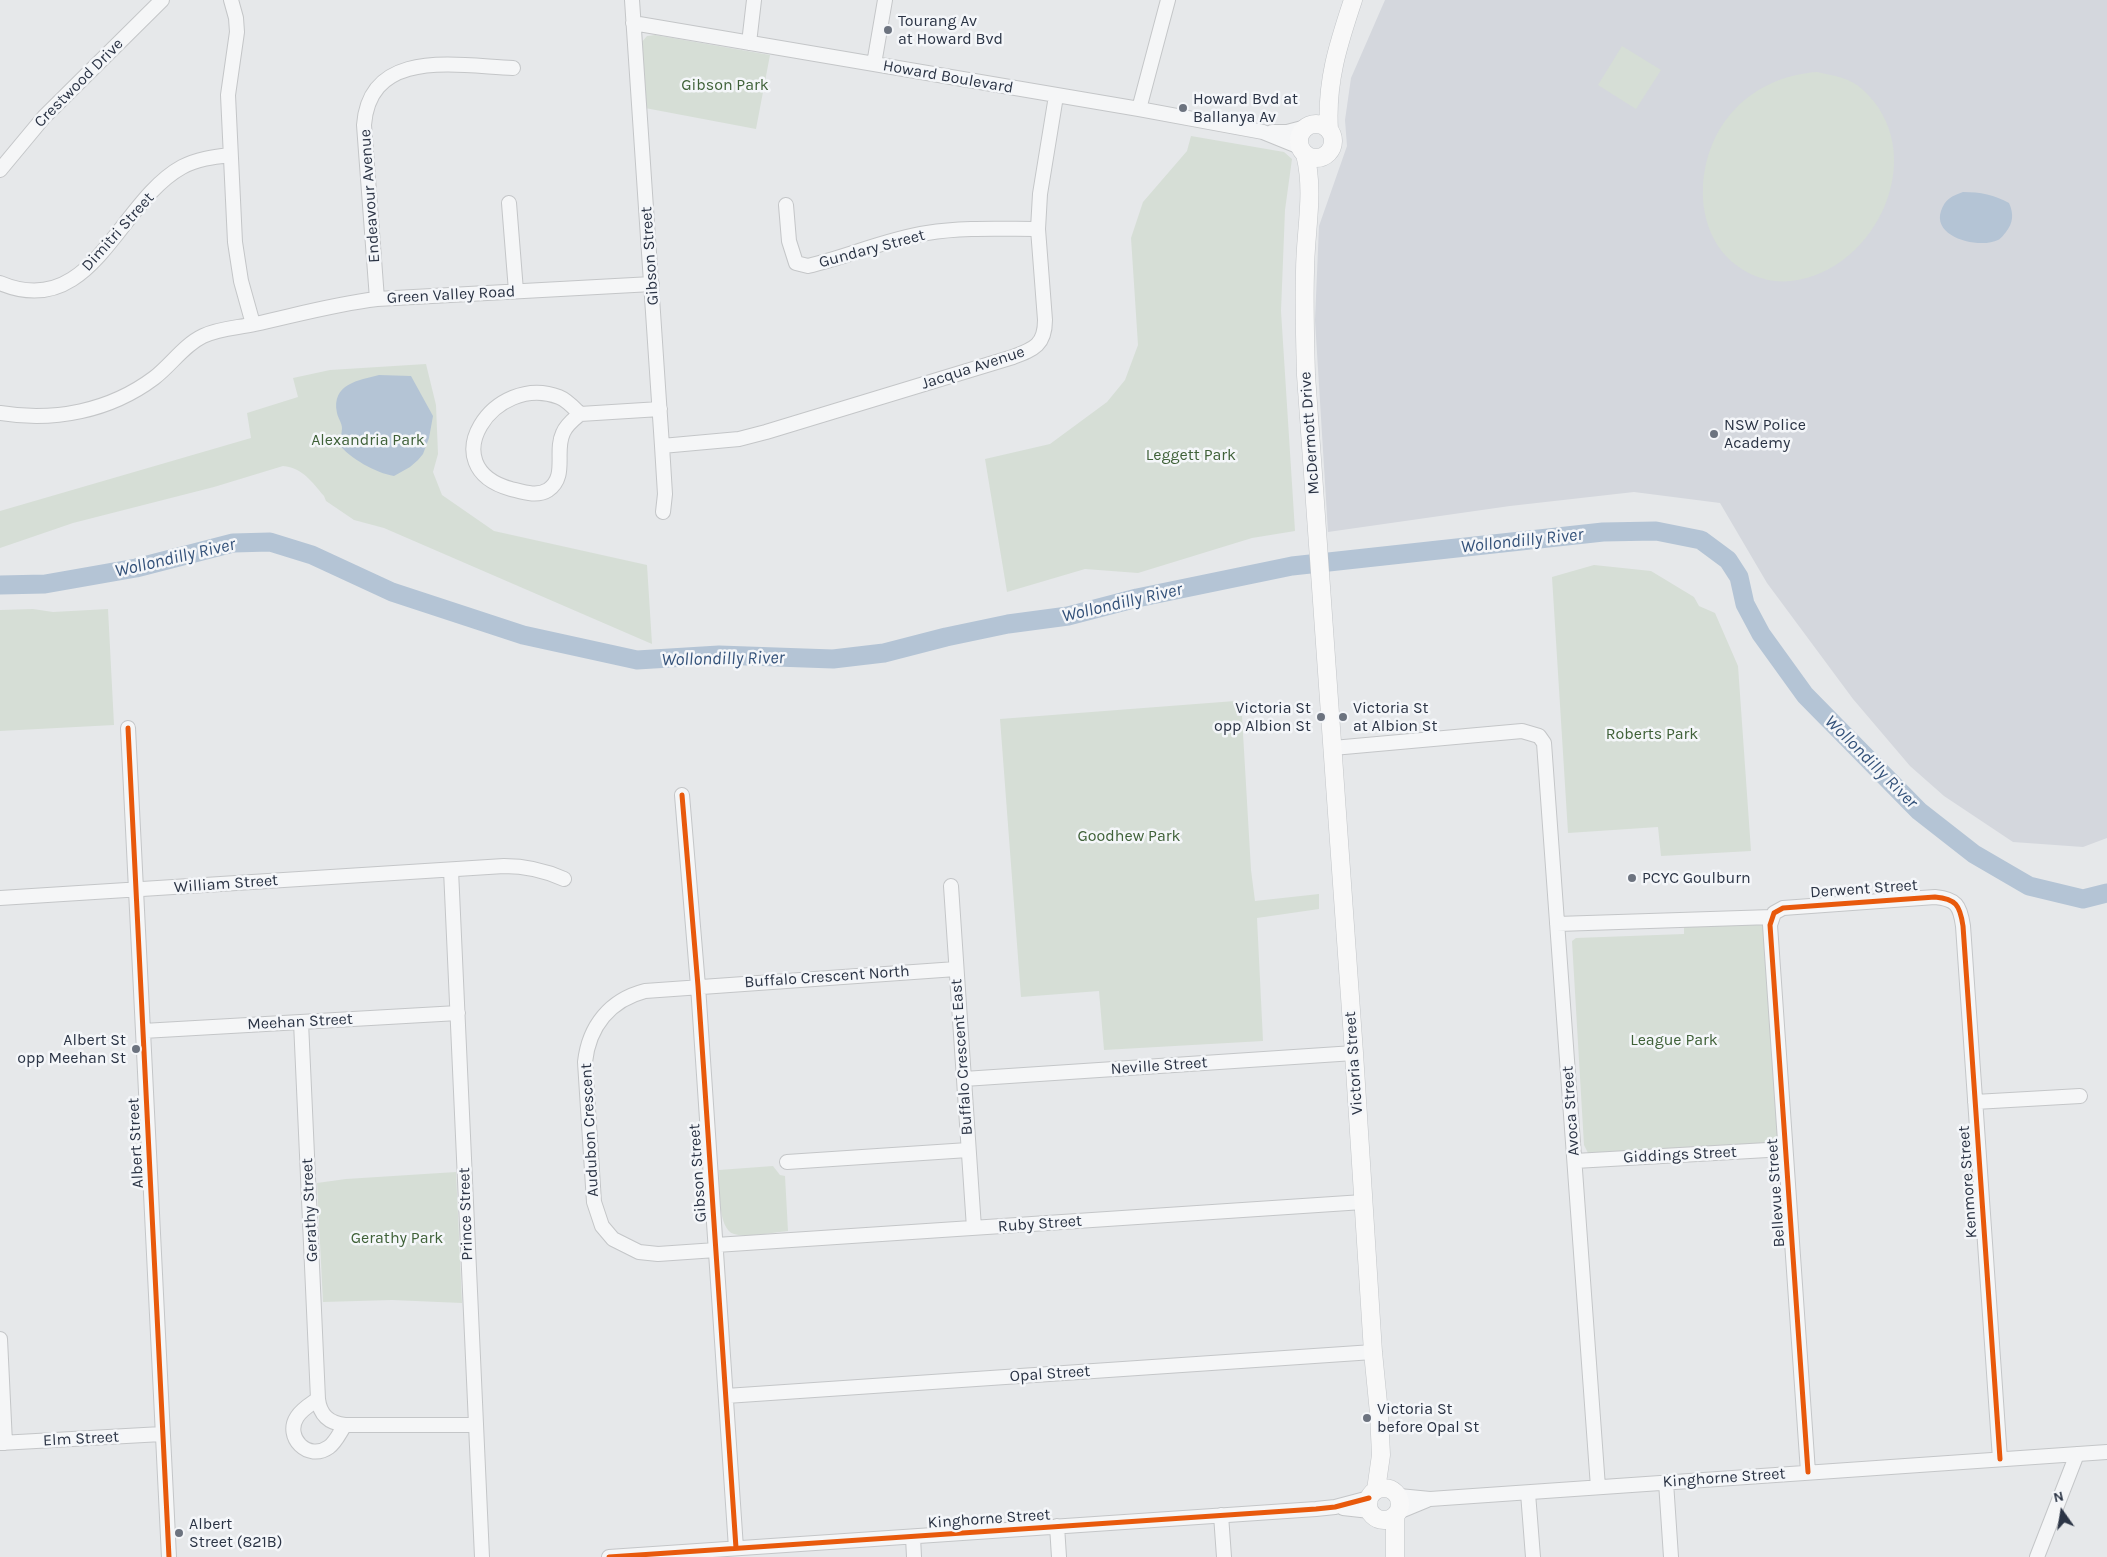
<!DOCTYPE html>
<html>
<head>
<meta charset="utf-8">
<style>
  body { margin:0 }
  #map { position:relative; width:2107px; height:1557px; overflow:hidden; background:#e6e8ea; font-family:Karla,sans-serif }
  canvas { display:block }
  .north { position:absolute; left:2037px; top:1487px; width:50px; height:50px; -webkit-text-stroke:4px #f4f6f9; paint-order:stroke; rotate:347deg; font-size:14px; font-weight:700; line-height:20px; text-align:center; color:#2b3445 }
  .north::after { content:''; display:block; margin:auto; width:18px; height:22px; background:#2b3445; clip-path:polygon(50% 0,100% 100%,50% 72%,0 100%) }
</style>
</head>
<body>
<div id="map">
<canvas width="2107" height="1557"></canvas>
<div class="north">N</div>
</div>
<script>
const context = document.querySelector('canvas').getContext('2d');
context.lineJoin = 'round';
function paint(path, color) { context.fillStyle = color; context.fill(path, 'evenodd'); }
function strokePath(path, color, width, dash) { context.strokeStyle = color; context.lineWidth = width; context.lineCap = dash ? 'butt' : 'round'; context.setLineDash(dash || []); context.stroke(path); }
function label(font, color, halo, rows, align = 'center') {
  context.font = font + ' Karla,sans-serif'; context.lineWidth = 5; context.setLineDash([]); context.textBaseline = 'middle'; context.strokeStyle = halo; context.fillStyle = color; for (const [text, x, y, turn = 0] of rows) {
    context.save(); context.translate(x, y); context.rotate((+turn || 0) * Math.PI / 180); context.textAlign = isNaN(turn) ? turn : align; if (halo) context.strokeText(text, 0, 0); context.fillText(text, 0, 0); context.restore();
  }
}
paint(new Path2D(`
  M 1385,0 L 2107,0 L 2107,838 L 2083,847 L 2013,842 L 1944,796 L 1910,766 L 1853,699 L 1767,583 L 1720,503 L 1634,492 L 1510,506 L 1328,532 L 1315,320 L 1319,226 L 1347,146 L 1345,120 L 1351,78 Z`), '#d4d7dd');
paint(new Path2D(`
  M 655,35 L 770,55 L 756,129 L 645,108 L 641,43 L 647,36 Z
  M 1622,46 L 1661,70 L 1636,109 L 1598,85 Z
  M 1817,72 C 1831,75 1851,78 1862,89 C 1932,151 1878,271 1791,281 C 1767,284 1742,273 1726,256 C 1710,239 1702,213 1703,190 C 1705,124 1751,77 1817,72 Z
  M 1191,136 L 1284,152 L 1292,159 L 1285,210 L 1281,311 L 1295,531 L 1252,538 L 1138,573 L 1085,569 L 1007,592 L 985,459 L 1050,444 L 1107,402 L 1125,380 L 1138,345 L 1131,238 L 1143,202 L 1187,151 Z
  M 426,364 L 436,405 L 438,454 L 433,472 L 442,495 L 494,531 L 647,565 L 652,644 L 384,528 L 354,520 L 326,501 L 324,496 C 312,482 303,468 283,466 L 214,487 L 73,523 L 0,548 L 0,511 L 251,438 L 247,413 L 298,397 L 293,378 L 330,370 Z
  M 1594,565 L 1651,571 L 1694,597 L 1699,606 L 1715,613 L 1738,666 L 1751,851 L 1661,856 L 1658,827 L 1568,833 L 1552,577 Z
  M 33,609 L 53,612 L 108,609 L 114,725 L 0,731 L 0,610 Z
  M 1235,701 L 1237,716 L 1242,716 L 1251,870 L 1255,901 L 1319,894 L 1319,909 L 1257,918 L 1263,1041 L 1104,1050 L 1099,991 L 1021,997 L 1000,719 Z
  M 1764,921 L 1778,1133 L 1776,1140 L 1765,1145 L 1597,1157 L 1588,1153 L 1584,1145 L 1572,941 L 1576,938 L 1684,934 L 1684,923 Z
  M 773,1166 L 780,1175 L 785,1176 L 788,1231 C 776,1232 744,1238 734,1234 C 717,1229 720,1186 719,1170 Z
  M 456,1172 L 462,1303 L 392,1300 L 323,1302 L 317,1183 L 346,1179 Z`), '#d6ded6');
paint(new Path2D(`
  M 1963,192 C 1980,192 1995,195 2009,203 C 2014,214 2013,223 2006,232 C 2004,234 2001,239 1998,240 C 1980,249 1932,238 1941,211 C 1945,199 1952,196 1963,192 Z
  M 379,375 L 411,376 L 433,416 L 429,438 L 423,454 L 418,460 L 410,467 L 394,476 C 376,473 349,458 339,444 C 340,439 342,433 342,428 C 342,423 338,418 337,413 C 331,384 359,380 379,375 Z`), '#b4c4d5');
strokePath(new Path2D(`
  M 0,585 L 45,584 L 136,568 L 233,543 L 270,542 L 312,555 L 392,592 L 523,635 L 637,660 L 719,655 L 833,659 L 884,653 L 946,637 L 1008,624 L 1068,616 L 1137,598 L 1292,566 L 1603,532 L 1656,531 L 1701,540 L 1728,560 L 1739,577 L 1745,604 L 1761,634 L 1805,695 L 1919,811 L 1974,854 L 2029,886 L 2083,899 L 2107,893`), '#b4c4d5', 19);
const minor = new Path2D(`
  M 231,0 L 236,18 L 237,32 L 228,95 L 235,242 L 241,281 L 253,324
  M 632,0 L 662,446 L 665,494 L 663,512
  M 633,23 L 1139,109 L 1263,132 L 1300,147
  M 749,43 L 754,0
  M 874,64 L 885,0
  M 1139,109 L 1168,0
  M 1272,132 L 1287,132 L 1306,127
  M 0,170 L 44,117 L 162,0
  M 509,203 L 516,291
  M 786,205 L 789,241 L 796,263 L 808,266 C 848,257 886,239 927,233 C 963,227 1001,229 1038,229
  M 0,283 C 92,322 118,202 182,167 C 197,159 213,157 230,155
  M 377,299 L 364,125 C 370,47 458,66 513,68
  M 0,413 C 54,422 110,411 154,378 C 171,365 184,345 203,336 C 220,328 237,328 255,324 C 296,315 335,304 377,299 L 652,284
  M 580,414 C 574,419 566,425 563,433 C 554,452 568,476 548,490 C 537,497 523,492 511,489 C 431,467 494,372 559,397 C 567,400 574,408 580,414 L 660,409
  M 662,446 L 739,439 L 766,432 L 1013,357 C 1034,349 1045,345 1045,320 L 1038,229 L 1040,194 L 1056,96
  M 128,728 L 169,1557
  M 1333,748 L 1522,731 L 1539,736 L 1544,743 L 1598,1487
  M 682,795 L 698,986 L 736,1548
  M 451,870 L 482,1557
  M 951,886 L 974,1228
  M 0,898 L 504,866 C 527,866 544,870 564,879
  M 1557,924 L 1772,917
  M 301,1022 L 318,1399 C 320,1415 329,1423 345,1425 L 475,1425
  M 143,1031 L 458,1013
  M 964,1079 L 1354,1053
  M 1975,1102 L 2080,1096
  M 1575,1161 L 1785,1149
  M 787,1162 L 968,1150
  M 716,1245 L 1363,1202
  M 716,1250 L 658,1254 L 639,1252 L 613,1239 L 602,1226 L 594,1202 L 585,1062 C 589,1026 610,1000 645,991 L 956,969
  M 0,1339 L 5,1443
  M 726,1396 L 1373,1352
  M 318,1399 C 311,1404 302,1409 297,1417 C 284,1437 308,1462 329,1447 C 336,1442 340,1432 345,1425
  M 0,1443 L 162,1434
  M 1808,1472 L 1770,925 L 1774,913 L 1783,908 L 1935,897 C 1956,899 1960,905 1963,926 L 2000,1459
  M 1666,1482 L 1671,1557
  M 1528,1493 L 1533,1557
  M 1399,1496 L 1430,1499 L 2107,1452
  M 1343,1508 L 1370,1511
  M 1398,1512 L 1427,1500
  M 1221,1515 L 1224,1557
  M 1057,1526 L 1059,1557
  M 913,1537 L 914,1557
  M 609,1557 L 1316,1509 L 1335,1507 L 1369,1498
  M 2037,1557 L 2077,1454`);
const major = new Path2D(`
  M1299 141a17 17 0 1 1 34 0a17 17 0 1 1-34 0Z
  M 1329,130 C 1326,82 1338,45 1353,0
  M 1305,154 C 1315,193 1305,232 1305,272 C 1304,306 1305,341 1306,375 L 1354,1053 L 1373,1352 L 1379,1413 L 1381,1455 L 1376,1490
  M1368 1504a16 16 0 1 1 32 0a16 16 0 1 1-32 0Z
  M 1395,1516 L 1395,1557`);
strokePath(minor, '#c4c6c8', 16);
strokePath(major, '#c2c5c8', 19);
strokePath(minor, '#f5f6f7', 14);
strokePath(major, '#f8f8f8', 18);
strokePath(new Path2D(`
  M 128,728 L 169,1557
  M 682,795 L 698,986 L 736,1548
  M 1808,1472 L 1770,925 L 1774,913 L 1783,908 L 1935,897 C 1956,899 1960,905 1963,926 L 2000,1459
  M 609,1557 L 1316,1509 L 1335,1507 L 1369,1498`), '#e8590c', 5);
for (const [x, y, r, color] of [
  [888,30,5,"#6c737f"],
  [1183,108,5,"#6c737f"],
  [1714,434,5,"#6c737f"],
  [1321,717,5,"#6c737f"],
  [1343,717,5,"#6c737f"],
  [1632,878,5,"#6c737f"],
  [136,1049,5,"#6c737f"],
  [1367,1418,5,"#6c737f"],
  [179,1533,5,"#6c737f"]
]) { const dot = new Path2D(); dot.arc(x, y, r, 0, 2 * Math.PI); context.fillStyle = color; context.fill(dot); strokePath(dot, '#f4f6f9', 2); }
label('16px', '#2b3445', '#f4f6f9', [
  ["Tourang Av",898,21],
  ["at Howard Bvd",898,39],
  ["Howard Bvd at",1193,99],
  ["Ballanya Av",1193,117],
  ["NSW Police",1724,425],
  ["Academy",1724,443],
  ["Victoria St",1311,708,"right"],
  ["opp Albion St",1311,726,"right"],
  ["Victoria St",1353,708],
  ["at Albion St",1353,726],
  ["PCYC Goulburn",1642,878],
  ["Albert St",126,1040,"right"],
  ["opp Meehan St",126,1058,"right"],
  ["Victoria St",1377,1409],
  ["before Opal St",1377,1427],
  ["Albert",189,1524],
  ["Street (821B)",189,1542]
], 'left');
label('16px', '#2b3445', '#f4f6f9', [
  ["Howard Boulevard",948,77,10],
  ["Crestwood Drive",79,83,-45],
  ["Endeavour Avenue",370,196,-94],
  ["Dimitri Street",118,232,-48],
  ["Gundary Street",872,249,-15],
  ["Gibson Street",650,256,-94],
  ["Green Valley Road",451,295,-3],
  ["Jacqua Avenue",973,368,-18],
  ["McDermott Drive",1310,433,-94],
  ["William Street",226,884,-4],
  ["Derwent Street",1864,889,-4],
  ["Buffalo Crescent North",827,977,-4],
  ["Meehan Street",300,1022,-3],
  ["Buffalo Crescent East",962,1057,-94],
  ["Victoria Street",1354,1063,-94],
  ["Neville Street",1159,1066,-4],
  ["Avoca Street",1571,1111,-94],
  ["Audubon Crescent",590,1130,-93],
  ["Albert Street",136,1143,-93],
  ["Giddings Street",1680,1155,-3],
  ["Gibson Street",698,1173,-94],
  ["Kenmore Street",1968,1182,-94],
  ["Bellevue Street",1776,1193,-94],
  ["Gerathy Street",310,1210,-93],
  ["Prince Street",466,1214,-92],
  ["Ruby Street",1040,1224,-4],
  ["Opal Street",1050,1374,-4],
  ["Elm Street",81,1439,-3],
  ["Kinghorne Street",1724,1478,-4],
  ["Kinghorne Street",989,1519,-4]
]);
label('16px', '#3f6138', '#f4f6f9', [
  ["Gibson Park",725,85],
  ["Alexandria Park",368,440],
  ["Leggett Park",1191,455],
  ["Roberts Park",1652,734],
  ["Goodhew Park",1129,836],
  ["League Park",1674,1040],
  ["Gerathy Park",397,1238]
]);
label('italic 18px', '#34527a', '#f4f6f9', [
  ["Wollondilly River",1522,541,-6],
  ["Wollondilly River",175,558,-13],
  ["Wollondilly River",1122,603,-13],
  ["Wollondilly River",723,659,-1],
  ["Wollondilly River",1871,762,45]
]);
</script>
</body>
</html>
